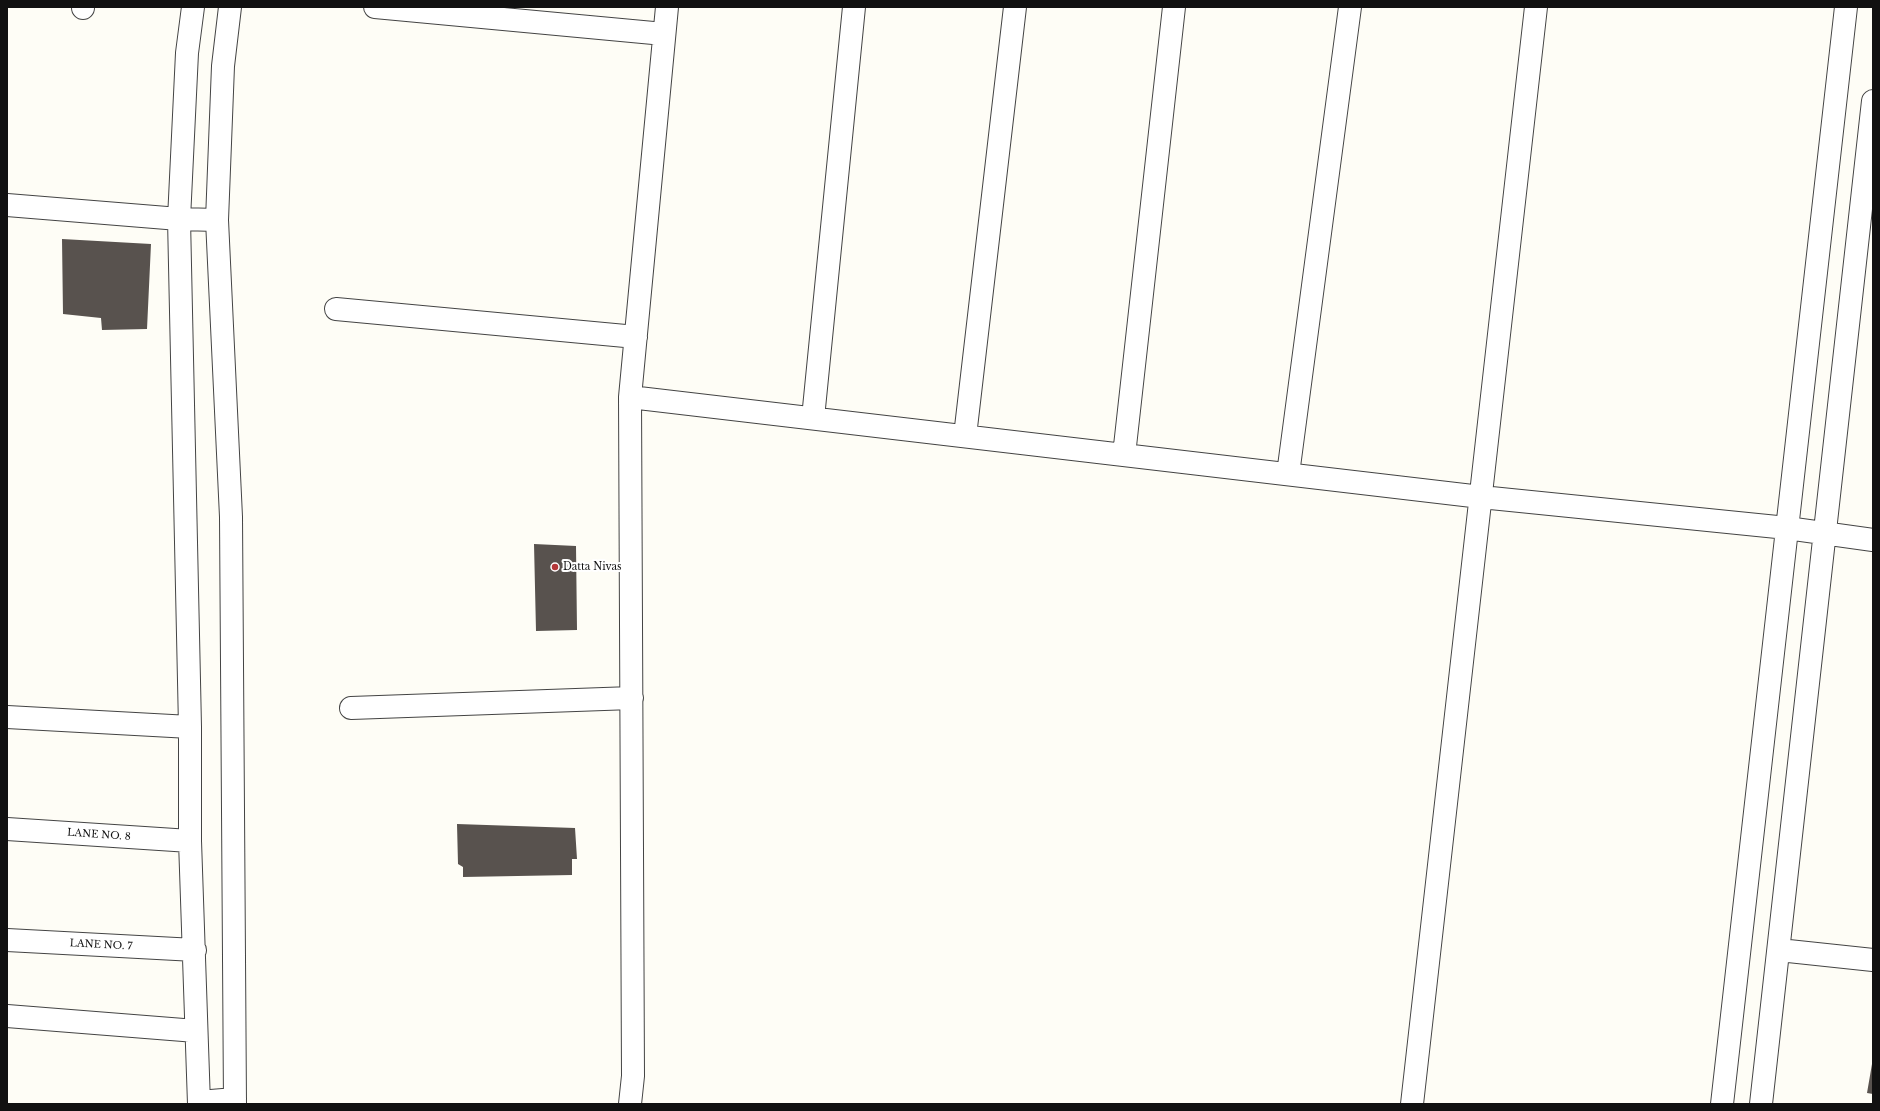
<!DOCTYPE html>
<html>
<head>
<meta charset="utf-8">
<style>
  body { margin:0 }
  #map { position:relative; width:1880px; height:1111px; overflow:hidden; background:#fefdf6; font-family:"Libre Baskerville",serif }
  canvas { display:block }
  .frame { position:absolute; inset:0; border:8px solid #111; pointer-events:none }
</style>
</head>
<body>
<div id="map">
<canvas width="1880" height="1111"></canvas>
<div class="frame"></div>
</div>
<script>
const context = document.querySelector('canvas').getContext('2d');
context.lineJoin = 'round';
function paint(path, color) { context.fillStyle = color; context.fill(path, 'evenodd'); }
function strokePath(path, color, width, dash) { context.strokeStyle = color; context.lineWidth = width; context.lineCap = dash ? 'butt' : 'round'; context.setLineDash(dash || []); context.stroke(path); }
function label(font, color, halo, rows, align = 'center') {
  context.font = font + ' "Libre Baskerville",serif'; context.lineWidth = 4; context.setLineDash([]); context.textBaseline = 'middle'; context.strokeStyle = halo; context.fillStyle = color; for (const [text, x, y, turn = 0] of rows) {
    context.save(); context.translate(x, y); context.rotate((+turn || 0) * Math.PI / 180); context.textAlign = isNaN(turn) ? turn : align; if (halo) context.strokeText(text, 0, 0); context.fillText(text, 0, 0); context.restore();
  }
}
paint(new Path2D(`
  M 62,239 L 151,244 L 147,329 L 102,330 L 101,318 L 63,314 Z
  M 534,544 L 576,546 L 577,630 L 536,631 Z
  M 457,824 L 575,828 L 577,859 L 572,859 L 572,875 L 463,877 L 463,867 L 458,864 Z
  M 1872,1064 L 1873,1064 L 1873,1094 L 1867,1093 Z`), '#58524e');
const minor = new Path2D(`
  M 193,7 L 187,53 L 179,219 L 190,727 L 190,841 L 199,1104
  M 230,7 L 223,66 L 217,220 L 231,517 L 235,1104
  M 375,7 L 664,34
  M 83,8 L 83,7
  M 7,205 L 179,219 L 217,220
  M 336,309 L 636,337
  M 630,397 L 1481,497 L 1787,528 L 1873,540
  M 813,418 L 854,7
  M 965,436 L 1015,7
  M 1124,455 L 1174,7
  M 1288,474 L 1350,7
  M 351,708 L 632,698
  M 7,717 L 190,727
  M 7,829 L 190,841
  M 7,940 L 195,950
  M 1779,950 L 1873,960
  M 7,1016 L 196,1031
  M 199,1102 L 235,1099
  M 630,1104 L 633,1076 L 630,397 L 667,7
  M 1412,1104 L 1536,7
  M 1722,1104 L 1846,7
  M 1761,1104 L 1873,101`);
strokePath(minor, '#444', 24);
strokePath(minor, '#fff', 22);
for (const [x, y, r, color] of [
  [555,567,4,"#b33638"]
]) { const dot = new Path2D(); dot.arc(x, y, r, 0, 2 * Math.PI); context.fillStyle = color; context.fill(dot); strokePath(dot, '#fff', 1.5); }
label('10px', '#111', '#fff', [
  ["Datta Nivas",563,567]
], 'left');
label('10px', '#111', '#fff', [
  ["LANE NO. 8",99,835,4],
  ["LANE NO. 7",101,945,3]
]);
</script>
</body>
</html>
